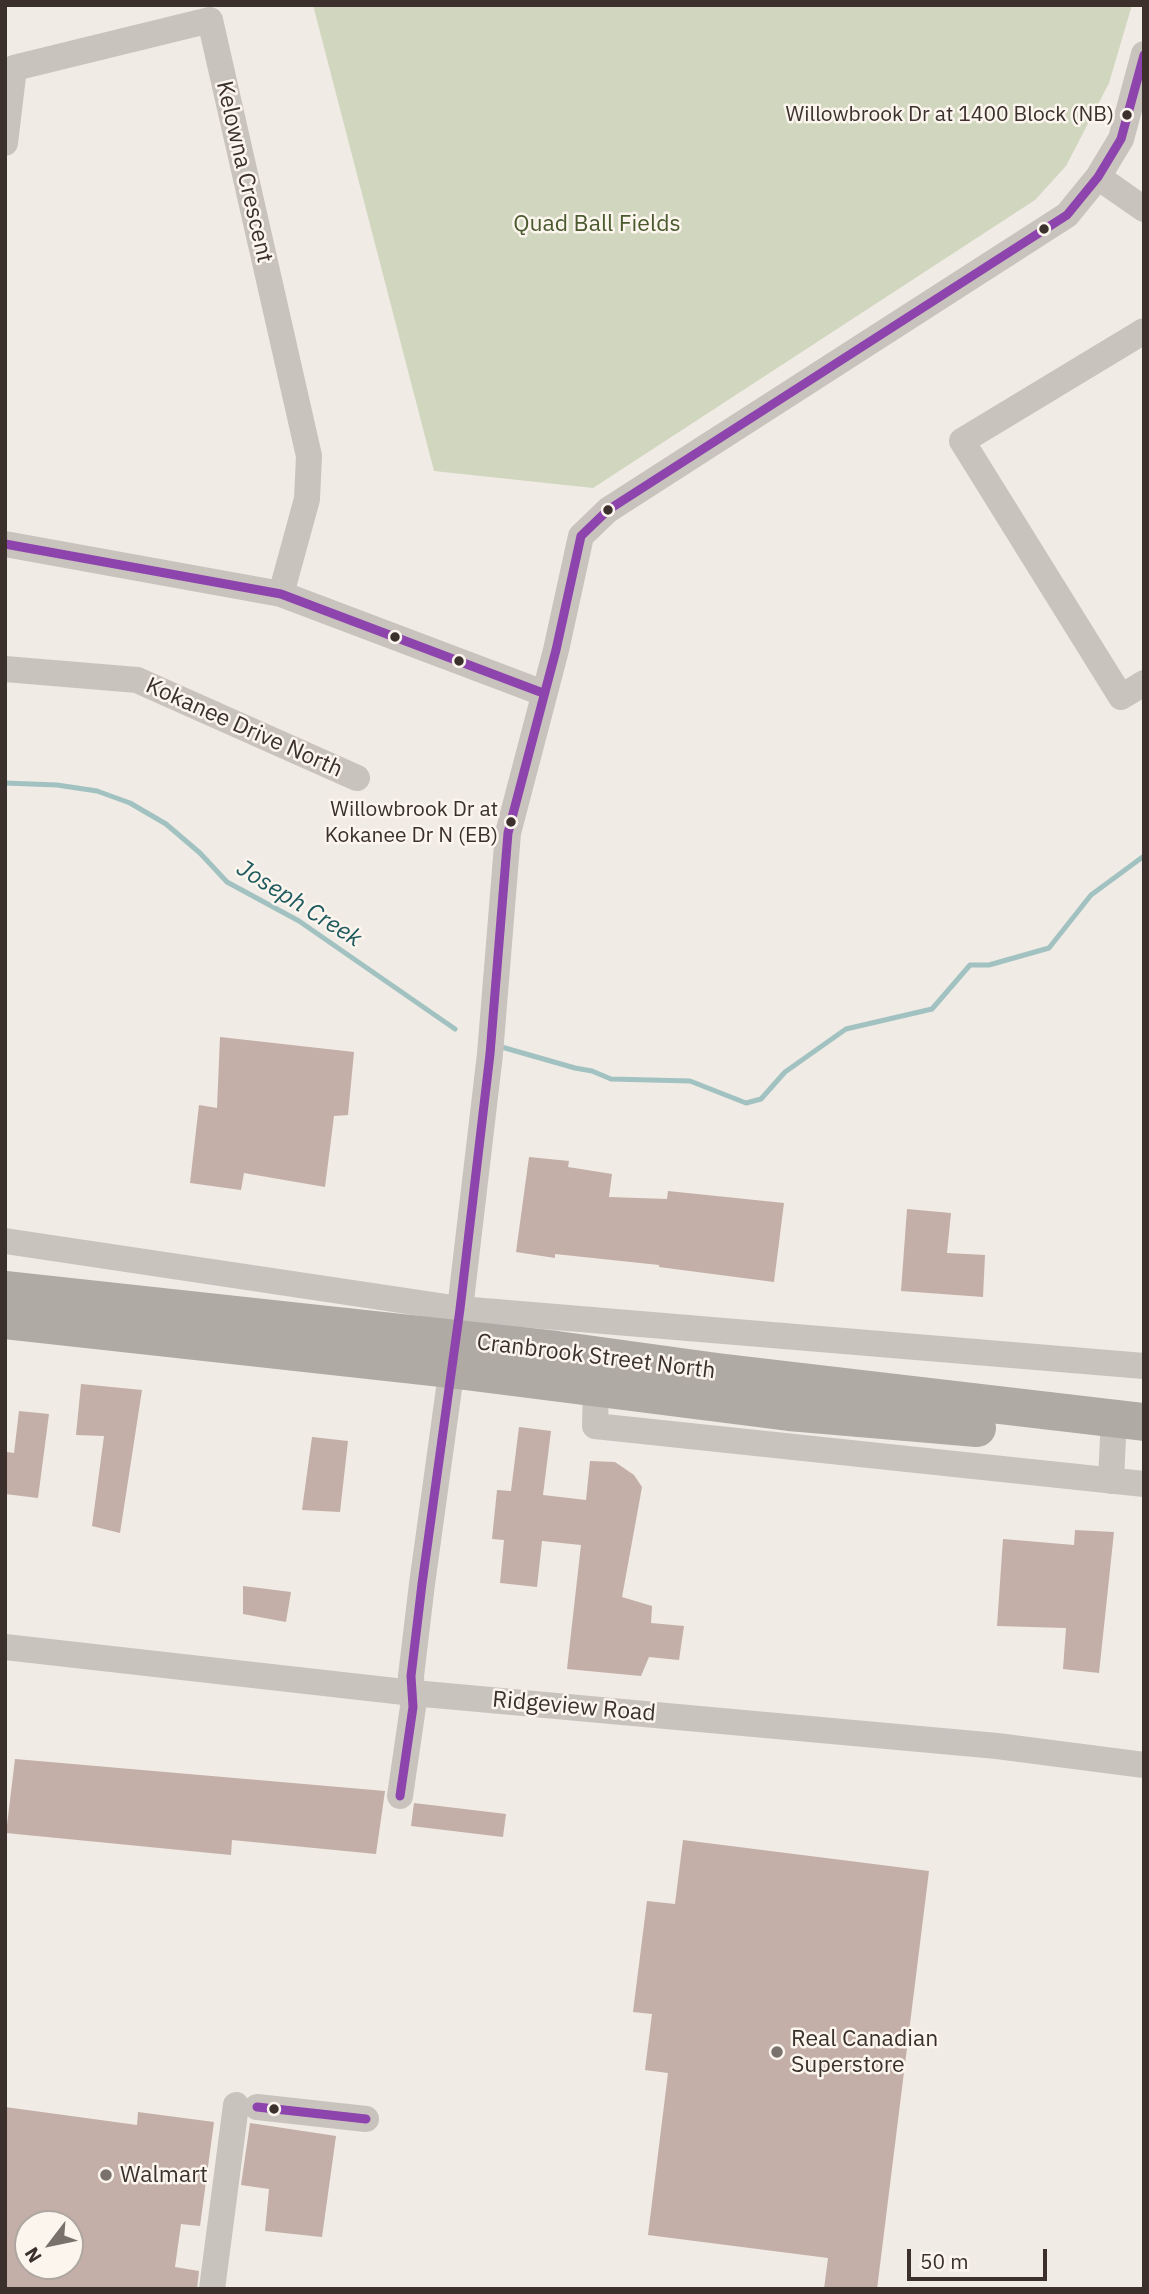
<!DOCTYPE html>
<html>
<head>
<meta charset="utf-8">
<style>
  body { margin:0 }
  #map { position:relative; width:1149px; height:2294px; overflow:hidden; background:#f0ebe5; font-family:"IBM Plex Sans",sans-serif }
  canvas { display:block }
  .frame { position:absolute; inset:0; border:7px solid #3b302b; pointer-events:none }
  .north { position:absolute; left:14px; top:2210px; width:70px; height:70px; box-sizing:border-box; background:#fbf5ee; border:2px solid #aea6a0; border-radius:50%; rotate:238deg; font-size:19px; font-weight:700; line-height:28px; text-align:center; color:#3b302b }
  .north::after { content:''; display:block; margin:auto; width:24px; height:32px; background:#7a716c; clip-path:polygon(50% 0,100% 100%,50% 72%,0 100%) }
  .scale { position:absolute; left:907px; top:2249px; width:140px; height:32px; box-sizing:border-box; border:4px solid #3b302b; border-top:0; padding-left:9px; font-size:21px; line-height:24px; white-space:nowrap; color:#3b302b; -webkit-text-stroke:5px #fbf5ee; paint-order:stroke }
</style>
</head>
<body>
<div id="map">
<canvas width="1149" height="2294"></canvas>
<div class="frame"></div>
<div class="north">N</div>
<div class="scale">50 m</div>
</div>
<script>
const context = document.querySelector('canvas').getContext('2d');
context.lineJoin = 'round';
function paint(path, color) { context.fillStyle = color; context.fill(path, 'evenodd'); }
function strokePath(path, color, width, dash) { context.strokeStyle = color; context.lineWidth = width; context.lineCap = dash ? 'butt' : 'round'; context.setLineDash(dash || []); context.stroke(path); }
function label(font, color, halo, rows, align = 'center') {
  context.font = font + ' "IBM Plex Sans",sans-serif'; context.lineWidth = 5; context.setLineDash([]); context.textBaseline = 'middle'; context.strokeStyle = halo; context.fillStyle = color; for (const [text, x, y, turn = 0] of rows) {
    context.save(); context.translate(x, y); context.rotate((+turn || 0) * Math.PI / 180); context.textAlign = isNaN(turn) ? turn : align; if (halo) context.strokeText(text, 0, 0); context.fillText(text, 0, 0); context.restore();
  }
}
paint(new Path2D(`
  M 313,5 L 1132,5 L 1109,83 L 1066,166 L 1035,200 L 593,488 L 434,471 Z`), '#d1d6bf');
strokePath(new Path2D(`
  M 5,783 L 57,785 L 97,791 L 130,803 L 166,824 L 200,853 L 227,882 L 299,921 L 455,1029
  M 498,1046 L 575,1068 L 592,1071 L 611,1079 L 690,1081 L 746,1103 L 761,1099 L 785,1072 L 846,1029 L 932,1009 L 970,965 L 989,965 L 1049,948 L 1091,895 L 1144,856`), '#a1c2c1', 5);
paint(new Path2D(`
  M 220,1037 L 354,1052 L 348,1115 L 334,1116 L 325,1187 L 244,1173 L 241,1190 L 190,1183 L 199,1105 L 217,1108 Z
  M 529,1157 L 569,1161 L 568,1167 L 612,1174 L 609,1197 L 667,1199 L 668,1191 L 784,1203 L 774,1282 L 659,1267 L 659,1265 L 555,1254 L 555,1258 L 516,1252 Z
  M 907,1209 L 951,1213 L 947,1253 L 985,1255 L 983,1297 L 901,1291 Z
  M 81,1384 L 142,1390 L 120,1533 L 92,1526 L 104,1436 L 76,1435 Z
  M 19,1411 L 49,1414 L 38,1498 L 5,1494 L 7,1452 L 14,1453 Z
  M 519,1427 L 551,1431 L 543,1495 L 586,1500 L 590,1461 L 615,1462 L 634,1475 L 642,1487 L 622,1597 L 652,1606 L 651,1623 L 684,1626 L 679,1660 L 649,1657 L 641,1676 L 567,1669 L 581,1545 L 542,1541 L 537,1587 L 500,1583 L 504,1540 L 492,1539 L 497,1490 L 511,1491 Z
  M 312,1437 L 348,1441 L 340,1512 L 302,1510 Z
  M 1075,1530 L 1114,1532 L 1099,1673 L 1063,1669 L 1066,1628 L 997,1626 L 1003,1539 L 1074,1545 Z
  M 243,1586 L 291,1592 L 286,1622 L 243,1614 Z
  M 15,1759 L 385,1791 L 376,1854 L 232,1840 L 231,1855 L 6,1833 Z
  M 414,1803 L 506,1814 L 503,1837 L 411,1826 Z
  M 683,1840 L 929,1871 L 877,2289 L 824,2289 L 828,2258 L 648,2235 L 668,2073 L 645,2070 L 652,2014 L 633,2012 L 647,1901 L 675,1904 Z
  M 5,2107 L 137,2125 L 138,2112 L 214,2122 L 200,2226 L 181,2224 L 175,2267 L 199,2271 L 197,2289 L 5,2289 ZM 28,2224 L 70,2224 L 70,2266 L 28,2266 Z
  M 250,2123 L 336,2136 L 322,2237 L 265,2231 L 269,2189 L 241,2185 Z`), '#c3afa7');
strokePath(new Path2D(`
  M 5,143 L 14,68 L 210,20 L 309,456 L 307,499 L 281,594
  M 1098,177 L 1144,209
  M 1144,331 L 962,441 L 1121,697 L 1144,683
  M 5,544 L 281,594 L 543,693
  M 5,669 L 137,680 L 357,778
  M 5,1241 L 460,1309 L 1144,1366
  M 596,1387 L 595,1426 L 1144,1484
  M 1111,1481 L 1113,1437
  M 5,1647 L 413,1693 L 997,1746 L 1144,1765
  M 400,1796 L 413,1707 L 411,1676 L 422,1584 L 460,1309 L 490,1054 L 508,833 L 556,650 L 581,536 L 608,510 L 1067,215 L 1098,177 L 1121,139 L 1144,54
  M 257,2107 L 366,2119
  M 212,2289 L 236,2105`), '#c9c3be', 26);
strokePath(new Path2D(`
  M 5,1290 L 557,1350 L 717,1372 L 1144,1422
  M 5,1320 L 451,1369 L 789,1412 L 977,1428`), '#afaaa4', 38);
strokePath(new Path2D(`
  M 5,544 L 281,594 L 543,693
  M 400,1796 L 413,1707 L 411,1676 L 422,1584 L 460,1309 L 490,1054 L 508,833 L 556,650 L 581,536 L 608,510 L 1067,215 L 1098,177 L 1121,139 L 1144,55
  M 257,2107 L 366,2119`), '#8e44ad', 9);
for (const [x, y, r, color] of [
  [1127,115,6,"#3b302b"],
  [1044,229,6,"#3b302b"],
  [608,510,6,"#3b302b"],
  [395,637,6,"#3b302b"],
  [459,661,6,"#3b302b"],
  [511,822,6,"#3b302b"],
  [777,2052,7,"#7a716c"],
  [274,2109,6,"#3b302b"],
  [106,2175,7,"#7a716c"]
]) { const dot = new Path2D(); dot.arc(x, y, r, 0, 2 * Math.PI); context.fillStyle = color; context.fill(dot); strokePath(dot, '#fbf5ee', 2.5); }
label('21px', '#3b302b', '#fbf5ee', [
  ["Willowbrook Dr at 1400 Block (NB)",1114,115],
  ["Willowbrook Dr at",498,810],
  ["Kokanee Dr N (EB)",498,836]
], 'right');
label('23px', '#3b302b', '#fbf5ee', [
  ["Kelowna Crescent",244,172,77],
  ["Kokanee Drive North",244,728,24],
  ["Cranbrook Street North",596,1357,7],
  ["Ridgeview Road",574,1707,5]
]);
label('23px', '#4a5a2e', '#fbf5ee', [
  ["Quad Ball Fields",597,224]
]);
label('23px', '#3b302b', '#fbf5ee', [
  ["Real Canadian",791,2039],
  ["Superstore",791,2065],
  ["Walmart",120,2175]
], 'left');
label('italic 24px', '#1f5a5e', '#fbf5ee', [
  ["Joseph Creek",299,904,32]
]);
</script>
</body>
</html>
